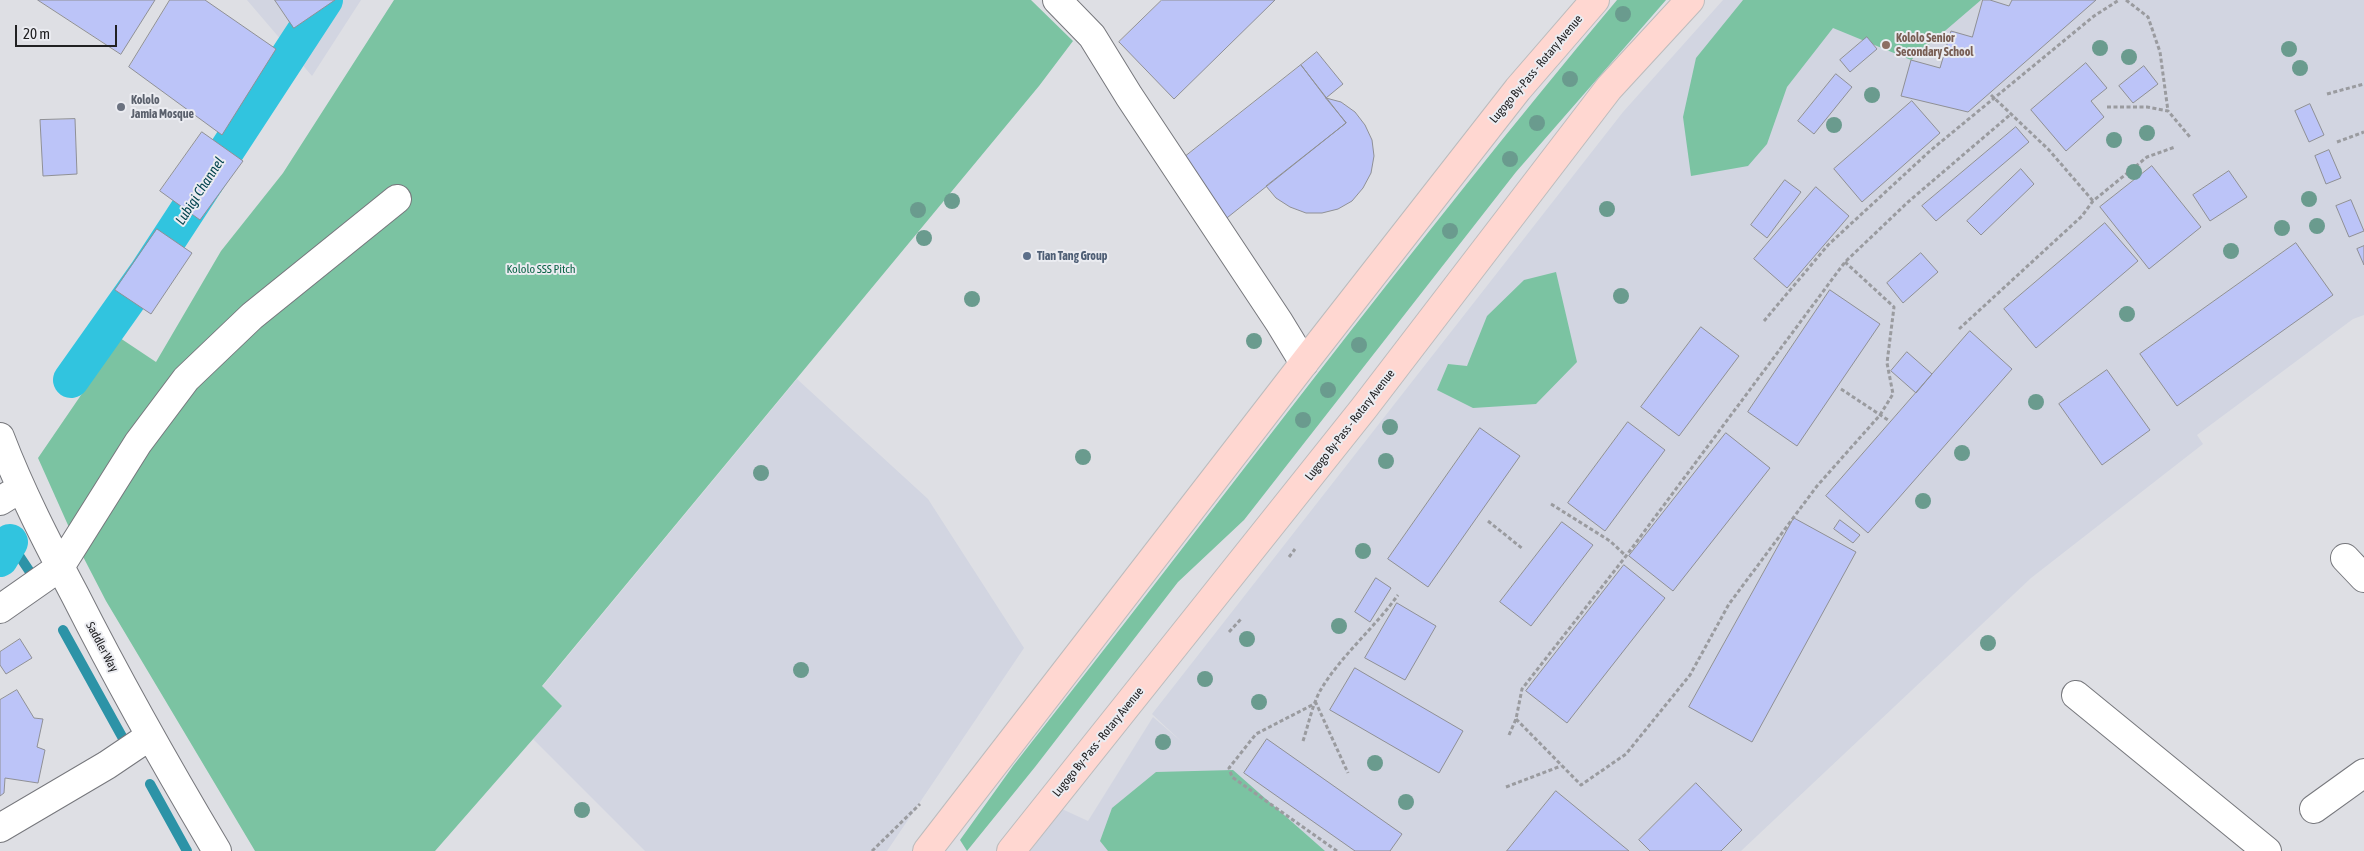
<!DOCTYPE html>
<html>
<head>
<meta charset="utf-8">
<style>
  body { margin:0 }
  #map { position:relative; width:2364px; height:851px; overflow:hidden; background:#dedfe4; font-family:"Asap Condensed",sans-serif }
  canvas { display:block }
  .scale { position:absolute; left:15px; top:25px; width:102px; height:22px; box-sizing:border-box; border:2px solid #212123; border-top:0; padding-left:6px; font-size:15px; line-height:18px; white-space:nowrap; color:#212123; -webkit-text-stroke:4px #ebecf1; paint-order:stroke }
</style>
</head>
<body>
<div id="map">
<canvas width="2364" height="851"></canvas>
<div class="scale">20 m</div>
</div>
<script>
const context = document.querySelector('canvas').getContext('2d');
context.lineJoin = 'round';
function paint(path, color) { context.fillStyle = color; context.fill(path, 'evenodd'); }
function strokePath(path, color, width, dash) { context.strokeStyle = color; context.lineWidth = width; context.lineCap = dash ? 'butt' : 'round'; context.setLineDash(dash || []); context.stroke(path); }
function label(font, color, halo, rows, align = 'center') {
  context.font = font + ' "Asap Condensed",sans-serif'; context.lineWidth = 4; context.setLineDash([]); context.textBaseline = 'middle'; context.strokeStyle = halo; context.fillStyle = color; for (const [text, x, y, turn = 0] of rows) {
    context.save(); context.translate(x, y); context.rotate((+turn || 0) * Math.PI / 180); context.textAlign = isNaN(turn) ? turn : align; if (halo) context.strokeText(text, 0, 0); context.fillText(text, 0, 0); context.restore();
  }
}
paint(new Path2D(`
  M 247,0 L 361,0 L 312,76 Z
  M 1723,0 L 2364,0 L 2364,315 L 2353,319 L 2197,435 L 2203,444 L 2031,578 L 1741,851 L 1030,851 L 1062,809 L 1088,821 L 1153,717 L 1183,743 L 1152,714 L 1623,112 Z
  M 797,379 L 928,499 L 1024,648 L 887,851 L 645,851 L 533,739 L 562,706 L 542,687 Z`), '#d2d5e1');
paint(new Path2D(`
  M 394,0 L 1031,0 L 1073,41 L 1039,86 L 542,686 L 562,706 L 435,851 L 255,851 L 106,601 L 76,543 L 38,458 L 120,338 L 156,362 L 221,251 L 283,173 Z
  M 1617,0 L 1666,0 L 1516,172 L 1244,520 L 1178,582 L 1035,767 L 967,851 L 960,840 L 1013,766 C 1214,511 1408,249 1617,0 Z
  M 1743,0 L 1981,0 L 1911,60 L 1833,28 L 1787,87 L 1767,144 L 1748,166 L 1691,176 L 1683,117 L 1696,58 Z
  M 1556,272 L 1577,362 L 1536,404 L 1473,408 L 1437,390 L 1448,364 L 1467,366 L 1487,316 L 1524,280 Z
  M 1233,770 L 1325,851 L 1108,851 L 1100,841 L 1112,808 L 1156,772 Z`), '#7bc3a2');
strokePath(new Path2D(`
  M 10,542 L 30,572
  M 63,630 L 125,742
  M 150,784 L 187,851`), '#2c93a7', 10);
strokePath(new Path2D(`
  M 71,380 L 146,274 L 325,0
  M 0,559 L 10,542`), '#31c4df', 36);
const building = new Path2D(`
  M 38,0 L 155,0 L 121,54 Z
  M 170,0 L 205,0 L 276,49 L 222,135 L 129,67 Z
  M 275,0 L 335,0 L 294,28 Z
  M 1162,0 L 1275,0 L 1174,99 L 1119,42 Z
  M 1983,0 L 1990,0 L 2009,6 L 2012,0 L 2096,0 L 1968,112 L 1901,96 L 1911,60 L 1940,68 L 1951,31 L 1972,37 Z
  M 1867,37 L 1877,49 L 1850,72 L 1840,60 Z
  M 1317,52 L 1343,84 L 1326,98 L 1301,65 Z
  M 2086,63 L 2107,88 L 2091,101 L 2104,117 L 2066,151 L 2031,110 Z
  M 1301,65 L 1346,123 L 1213,229 L 1167,171 Z
  M 2144,66 L 2158,84 L 2133,103 L 2119,86 Z
  M 1836,74 L 1852,87 L 1814,134 L 1798,121 Z
  M 1326,98 L 1341,102 L 1355,112 L 1365,125 L 1372,140 L 1374,156 L 1371,173 L 1363,188 L 1352,201 L 1338,209 L 1322,213 L 1306,213 L 1290,207 L 1276,198 L 1266,186 L 1346,123 Z
  M 1912,101 L 1940,133 L 1862,202 L 1834,169 Z
  M 2310,104 L 2324,135 L 2309,142 L 2295,111 Z
  M 75,119 L 77,174 L 43,176 L 40,120 Z
  M 2016,127 L 2029,142 L 1936,221 L 1922,206 Z
  M 202,132 L 243,161 L 200,220 L 160,191 Z
  M 2329,150 L 2341,178 L 2326,184 L 2315,156 Z
  M 2152,166 L 2201,227 L 2149,269 L 2100,207 Z
  M 2021,169 L 2034,184 L 1981,235 L 1967,221 Z
  M 2229,171 L 2247,197 L 2210,221 L 2193,195 Z
  M 1785,180 L 1801,192 L 1767,238 L 1751,225 Z
  M 1816,187 L 1849,216 L 1787,288 L 1754,259 Z
  M 2351,200 L 2364,231 L 2349,237 L 2336,206 Z
  M 2105,223 L 2138,261 L 2036,348 L 2004,309 Z
  M 157,229 L 192,253 L 151,314 L 115,290 Z
  M 2296,243 L 2333,295 L 2177,406 L 2140,354 Z
  M 2364,246 L 2364,265 L 2357,249 Z
  M 1921,253 L 1938,272 L 1903,303 L 1887,283 Z
  M 1830,290 L 1880,324 L 1797,446 L 1748,412 Z
  M 1701,327 L 1739,356 L 1679,436 L 1641,407 Z
  M 1970,331 L 2012,369 L 1868,533 L 1826,496 Z
  M 1907,352 L 1932,374 L 1916,393 L 1891,371 Z
  M 2107,370 L 2150,430 L 2102,465 L 2059,404 Z
  M 1628,422 L 1665,450 L 1605,531 L 1568,503 Z
  M 1480,428 L 1520,456 L 1428,587 L 1388,559 Z
  M 1726,433 L 1770,468 L 1673,591 L 1629,556 Z
  M 1794,518 L 1856,552 L 1752,742 L 1689,707 Z
  M 1840,520 L 1860,535 L 1853,543 L 1834,529 Z
  M 1562,522 L 1593,545 L 1531,626 L 1500,602 Z
  M 1624,565 L 1665,598 L 1567,723 L 1526,691 Z
  M 1376,578 L 1391,588 L 1370,622 L 1355,612 Z
  M 1397,603 L 1436,626 L 1405,680 L 1365,658 Z
  M 20,639 L 32,658 L 6,674 L 0,665 L 0,652 Z
  M 1355,668 L 1463,731 L 1439,773 L 1330,710 Z
  M 17,690 L 34,718 L 43,719 L 37,747 L 45,750 L 38,783 L 5,778 L 4,793 L 0,796 L 0,700 Z
  M 1267,739 L 1402,834 L 1390,851 L 1355,851 L 1244,773 Z
  M 1696,783 L 1742,830 L 1721,851 L 1650,851 L 1639,840 Z
  M 1556,791 L 1629,851 L 1507,851 Z`);
paint(building, '#bcc4f8');
strokePath(building, '#8f9095', 1);
const minor = new Path2D(`
  M 1057,0 L 1092,36 L 1129,96 L 1279,322 L 1304,363
  M 0,437 C 21,492 48,544 75,595 C 119,682 167,767 217,851
  M 0,501 L 21,488
  M 2345,558 L 2364,578
  M 0,609 L 60,567 L 138,443 L 186,379 L 252,316 L 397,199
  M 2076,695 L 2267,851
  M 2314,809 L 2364,773
  M 0,828 L 107,765 L 150,736`);
const major = new Path2D(`
  M 927,851 L 1304,363 L 1518,89 L 1595,0
  M 1011,851 L 1364,408 L 1609,88 L 1690,0`);
strokePath(minor, '#76777c', 30);
strokePath(major, '#bcbcbd', 30);
strokePath(new Path2D(`
  M 2126,0 L 2148,17 L 2160,52 L 2168,111
  M 2327,94 L 2364,84
  M 1991,95 L 2049,150 L 2093,201
  M 2107,107 L 2147,107 L 2168,111 L 2190,137
  M 2337,142 L 2364,132
  M 1764,321 L 1828,245 L 1931,150 L 2094,16 L 2119,0
  M 1959,329 L 2082,216 L 2093,201 L 2147,157 L 2175,147
  M 1841,389 L 1888,420
  M 1551,504 L 1610,541 L 1626,556
  M 1488,521 L 1523,549
  M 1289,557 L 1295,549
  M 1229,632 L 1241,619
  M 1516,719 L 1581,785 L 1626,754 L 1690,675 L 1729,604 L 1817,486 L 1880,415 L 1893,394 L 1887,363 L 1894,307 L 1845,262
  M 1509,735 L 1516,719 L 1522,689 L 1626,556 L 1845,262 L 1908,202 L 2011,114
  M 1303,741 C 1309,723 1313,701 1323,686 C 1344,653 1375,627 1398,595
  M 1506,787 L 1561,766
  M 872,851 L 920,804
  M 1337,851 L 1232,777 L 1229,768 L 1256,734 L 1316,703 L 1348,773`), '#9a9b9f', 3, [4, 2.5]);
strokePath(minor, '#fff', 28);
strokePath(major, '#ffd7d1', 28);
context.fillStyle = '#6a9b8e';
for (const [x, y] of [
  [1623,14],
  [2100,48],
  [2289,49],
  [2129,57],
  [2300,68],
  [1570,79],
  [1872,95],
  [1537,123],
  [1834,125],
  [2147,133],
  [2114,140],
  [1510,159],
  [2134,172],
  [2309,199],
  [952,201],
  [1607,209],
  [918,210],
  [2317,226],
  [2282,228],
  [1450,231],
  [924,238],
  [2231,251],
  [1621,296],
  [972,299],
  [2127,314],
  [1254,341],
  [1359,345],
  [1328,390],
  [2036,402],
  [1303,420],
  [1390,427],
  [1962,453],
  [1083,457],
  [1386,461],
  [761,473],
  [1923,501],
  [1363,551],
  [1339,626],
  [1247,639],
  [1988,643],
  [801,670],
  [1205,679],
  [1259,702],
  [1163,742],
  [1375,763],
  [1406,802],
  [582,810]
]) { context.beginPath(); context.arc(x, y, 8, 0, 2 * Math.PI); context.fill(); }
for (const [x, y, r, color] of [
  [1886,45,5,"#8d6e63"],
  [121,107,5,"#6b7280"],
  [1027,256,5,"#5c6f8a"]
]) { const dot = new Path2D(); dot.arc(x, y, r, 0, 2 * Math.PI); context.fillStyle = color; context.fill(dot); strokePath(dot, '#ebecf1', 2); }
label('bold 12px', '#785e54', '#ebecf1', [
  ["Kololo Senior",1896,38],
  ["Secondary School",1896,52]
], 'left');
label('12px', '#212123', '#ebecf1', [
  ["Lugogo By-Pass - Rotary Avenue",1536,69,-50],
  ["Lugogo By-Pass - Rotary Avenue",1350,425,-52],
  ["Saddler Way",102,647,62],
  ["Lugogo By-Pass - Rotary Avenue",1098,742,-51]
]);
label('bold 12px', '#5b616d', '#ebecf1', [
  ["Kololo",131,100],
  ["Jamia Mosque",131,114]
], 'left');
label('bold 12px', '#4e5e75', '#ebecf1', [
  ["Tian Tang Group",1037,256]
], 'left');
label('12px', '#0c6447', '#ebecf1', [
  ["Kololo SSS Pitch",541,269]
]);
label('italic 14px', '#00424d', '#ebecf1', [
  ["Lubigi Channel",200,191,-57]
]);
</script>
</body>
</html>
